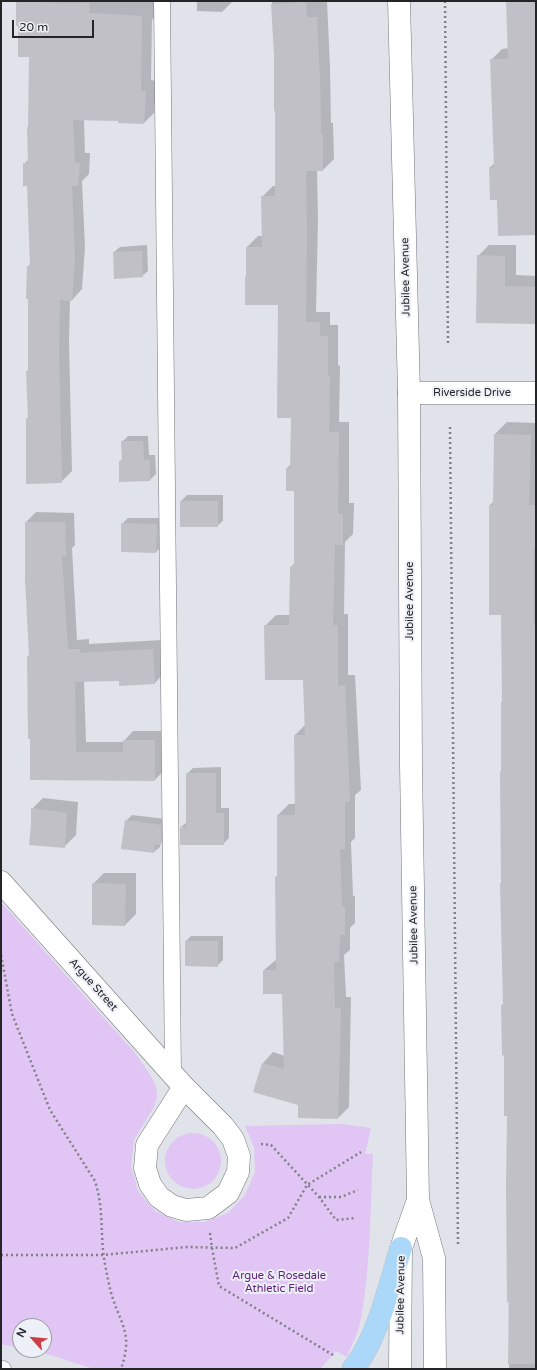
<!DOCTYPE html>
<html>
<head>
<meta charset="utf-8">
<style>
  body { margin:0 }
  #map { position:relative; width:537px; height:1370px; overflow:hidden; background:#e0e3e9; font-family:"Varela Round",sans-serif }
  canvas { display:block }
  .frame { position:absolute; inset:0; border:2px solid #242527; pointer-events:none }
  .north { position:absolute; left:12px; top:1318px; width:40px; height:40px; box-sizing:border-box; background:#edf0f6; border:1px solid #9d9fa3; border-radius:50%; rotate:297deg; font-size:11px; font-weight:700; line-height:16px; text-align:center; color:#242527 }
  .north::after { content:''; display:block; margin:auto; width:14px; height:18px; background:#cc3d44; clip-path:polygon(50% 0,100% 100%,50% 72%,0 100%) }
  .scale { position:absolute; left:12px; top:20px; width:82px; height:18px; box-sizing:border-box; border:2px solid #242527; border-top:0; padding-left:5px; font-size:12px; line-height:14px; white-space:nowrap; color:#242527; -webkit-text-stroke:3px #edf0f6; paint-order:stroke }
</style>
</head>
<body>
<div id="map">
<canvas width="537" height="1370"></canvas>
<div class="frame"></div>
<div class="north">N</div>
<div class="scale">20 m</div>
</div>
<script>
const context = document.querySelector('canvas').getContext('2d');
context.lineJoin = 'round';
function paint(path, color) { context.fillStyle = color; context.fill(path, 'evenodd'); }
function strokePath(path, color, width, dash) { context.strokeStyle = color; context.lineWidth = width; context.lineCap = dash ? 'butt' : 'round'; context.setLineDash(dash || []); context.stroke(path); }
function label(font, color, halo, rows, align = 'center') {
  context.font = font + ' "Varela Round",sans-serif'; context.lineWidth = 4; context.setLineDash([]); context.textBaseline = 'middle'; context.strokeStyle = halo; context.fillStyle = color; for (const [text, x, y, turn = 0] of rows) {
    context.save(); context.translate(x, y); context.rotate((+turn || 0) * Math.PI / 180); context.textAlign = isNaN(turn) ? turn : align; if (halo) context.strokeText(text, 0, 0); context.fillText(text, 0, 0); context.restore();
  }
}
paint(new Path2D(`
  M 1,902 L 135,1053 L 149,1073 L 156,1086 L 157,1097 L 154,1107 L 134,1140 L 131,1166 L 138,1191 L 155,1211 L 179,1222 L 205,1222 L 228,1213 L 245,1195 L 255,1172 L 254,1147 L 245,1126 L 342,1124 L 371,1128 L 365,1154 L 373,1154 C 370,1210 371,1267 360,1323 C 358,1334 351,1346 347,1357 L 336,1351 L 320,1369 L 94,1369 L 47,1354 L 29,1350 L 44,1350 L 44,1326 L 20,1326 L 20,1348 L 1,1344 Z
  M165 1161a28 28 0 1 1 56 0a28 28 0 1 1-56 0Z`), '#e1c5f4');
paint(new Path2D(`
  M 18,1 L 155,1 L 154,18 L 152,20 L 151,80 L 156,81 L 154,113 L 144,123 L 119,120 L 84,119 L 85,153 L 90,153 L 89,174 L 82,181 L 85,247 L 82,289 L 72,300 L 70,300 L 69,342 L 72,471 L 61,482 L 27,418 L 29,416 L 28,371 L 29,370 L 28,266 L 31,264 L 28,185 L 24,164 L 29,159 L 30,56 L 19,25 L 17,25 Z
  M 197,1 L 233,1 L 222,12 L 197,11 Z
  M 272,1 L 327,1 L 330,67 L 331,123 L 333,123 L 334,159 L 323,170 L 317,170 L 318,218 L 316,312 L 330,312 L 330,325 L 338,325 L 338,365 L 340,366 L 339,422 L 349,422 L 349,503 L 354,503 L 353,534 L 345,542 L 344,614 L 348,614 L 348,675 L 355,675 L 361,790 L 355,795 L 355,838 L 351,842 L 353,896 L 355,896 L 355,923 L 350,928 L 350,950 L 344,955 L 346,997 L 351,997 L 349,1107 L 338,1118 L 299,1104 L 263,1063 L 273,1052 L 285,1056 L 283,993 L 264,970 L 277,959 L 278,815 L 289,804 L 296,804 L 295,735 L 306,724 L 304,679 L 265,626 L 276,615 L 290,615 L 291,567 L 295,563 L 295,490 L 287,468 L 291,464 L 292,417 L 279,304 L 246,304 L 247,247 L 258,236 L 263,236 L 262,197 L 273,186 L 276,186 L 275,55 Z
  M 507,1 L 536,1 L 536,234 L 498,199 L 490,167 L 495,163 L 491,60 L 502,49 L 509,48 Z
  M 147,245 L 148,271 L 142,276 L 114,252 L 120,247 Z
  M 489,245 L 516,245 L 516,275 L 536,276 L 536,322 L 478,256 Z
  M 507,422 L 536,423 L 536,1369 L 509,1369 L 508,1115 L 502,1005 L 504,1003 L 502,882 L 502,614 L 490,505 L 494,501 L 495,434 Z
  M 128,436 L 148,436 L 149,455 L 155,455 L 156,474 L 150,480 L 120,481 L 120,461 L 123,459 L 122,442 Z
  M 187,495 L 223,495 L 223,521 L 217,526 L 181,526 L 181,501 Z
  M 36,512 L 74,513 L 75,545 L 72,548 L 77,640 L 89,639 L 89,644 L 163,640 L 164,673 L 155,683 L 120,680 L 84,681 L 86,742 L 124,742 L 124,741 L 133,731 L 164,731 L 164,770 L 155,780 L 31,779 L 30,655 L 26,579 L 26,522 Z
  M 128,518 L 162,518 L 162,546 L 156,552 L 122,524 Z
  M 221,767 L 221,808 L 229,808 L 229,838 L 223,844 L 181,827 L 187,822 L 187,774 L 193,768 Z
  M 43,798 L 78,802 L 76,835 L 64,847 L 32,824 L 32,809 Z
  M 132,815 L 166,819 L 166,838 L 160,844 L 160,847 L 154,852 L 126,821 Z
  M 104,873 L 136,873 L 136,914 L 125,925 L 93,884 Z
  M 191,936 L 223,936 L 223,960 L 217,966 L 186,941 Z`), '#0003');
paint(new Path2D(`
  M 536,1 L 536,235 L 498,236 L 497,200 L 490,200 L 489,167 L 494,167 L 490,59 L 508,59 L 506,2 Z
  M 16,2 L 90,3 L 89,13 L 142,16 L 141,91 L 146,91 L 144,124 L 118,123 L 118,121 L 73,120 L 75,163 L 80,163 L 78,186 L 72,186 L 75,258 L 72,301 L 60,300 L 59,353 L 62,483 L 26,484 L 26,418 L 28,418 L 26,371 L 28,371 L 28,299 L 26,299 L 27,266 L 30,266 L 27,186 L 23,186 L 23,163 L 28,163 L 27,127 L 28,127 L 29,57 L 18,57 L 18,26 L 16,26 Z
  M 306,2 L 307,17 L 317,17 L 320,78 L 321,134 L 323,134 L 323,171 L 306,171 L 307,230 L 306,322 L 320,322 L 320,336 L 328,336 L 328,376 L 330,376 L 329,432 L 339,432 L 338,514 L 343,514 L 343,545 L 335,545 L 333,625 L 338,625 L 338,686 L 345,685 L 350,802 L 345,802 L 345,849 L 340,849 L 342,907 L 345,907 L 345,935 L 340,935 L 339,962 L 334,962 L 335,1008 L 341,1008 L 338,1119 L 298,1118 L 298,1105 L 253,1092 L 262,1063 L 284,1069 L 282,994 L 263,994 L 263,970 L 276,970 L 275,877 L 277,876 L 277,815 L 295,815 L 294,735 L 305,735 L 303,680 L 265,680 L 264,625 L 289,625 L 290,566 L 294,566 L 294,491 L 286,491 L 286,468 L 290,468 L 291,418 L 277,418 L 278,305 L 245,305 L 245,277 L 246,277 L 246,247 L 262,247 L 261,196 L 275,196 L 275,111 L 274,111 L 274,55 L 271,4 Z
  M 142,251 L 143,277 L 114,279 L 113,252 Z
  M 477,255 L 505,256 L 505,286 L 536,287 L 536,324 L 476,323 Z
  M 494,434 L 531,435 L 529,505 L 535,505 L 535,548 L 534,548 L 534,625 L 536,625 L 536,1364 L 508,1364 L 509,1302 L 507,1302 L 506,1185 L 507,1116 L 504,1116 L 504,1055 L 502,1056 L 501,1005 L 503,1005 L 500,883 L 501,883 L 500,771 L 501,771 L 501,702 L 502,702 L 501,615 L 489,615 L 489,505 L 493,505 Z
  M 121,441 L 143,441 L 144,460 L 150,460 L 150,481 L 119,482 L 119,461 L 122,461 Z
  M 180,501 L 218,501 L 218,527 L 180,527 Z
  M 25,522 L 65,522 L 66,556 L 62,556 L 68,649 L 80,649 L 80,653 L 153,649 L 155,684 L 119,686 L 119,681 L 75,682 L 76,752 L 123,752 L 123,740 L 155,740 L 155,781 L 30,780 L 30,739 L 28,739 L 27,656 L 29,656 L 25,579 Z
  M 121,523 L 157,524 L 156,553 L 121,552 Z
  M 186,773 L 216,773 L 216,813 L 224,813 L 224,845 L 180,845 L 180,827 L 186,828 Z
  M 31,808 L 67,813 L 65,848 L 29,845 L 31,824 Z
  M 125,820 L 161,825 L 161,845 L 155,845 L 154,853 L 121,849 Z
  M 92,883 L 126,884 L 125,926 L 92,925 Z
  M 185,941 L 218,941 L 218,967 L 185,966 Z`), '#c1c0c7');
const lane = new Path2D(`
  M 162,1 L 173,1075
  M 1,1369 L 3,1369`);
const street = new Path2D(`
  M 409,393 L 536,393
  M 1,882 L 184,1087 L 223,1126 L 233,1139 L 239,1156 L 238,1172 L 228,1193 L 208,1208 L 186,1210 L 172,1206 L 159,1197 L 150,1184 L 145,1168 L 147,1145 L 184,1087`);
const secondary = new Path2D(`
  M 399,1 L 409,393 L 411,765 L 418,1200 L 434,1258 L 435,1369
  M 400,1369 L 401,1248 L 418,1200`);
const primary = new Path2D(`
  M 353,1369 C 378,1338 389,1286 401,1248`);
strokePath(lane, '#717479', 17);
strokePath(street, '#717479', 23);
strokePath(secondary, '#717479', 23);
strokePath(primary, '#c2c2c3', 23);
strokePath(new Path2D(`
  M 445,1 L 448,345
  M 450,427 L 458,1246
  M 1,955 L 12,1014 L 50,1110 L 95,1181 C 105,1212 99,1239 106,1269 C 108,1280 110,1291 114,1302 C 118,1314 125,1326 126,1339 C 127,1349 124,1360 121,1369
  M 261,1144 L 271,1145 L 319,1197 L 336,1220 L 355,1218
  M 319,1197 L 341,1197 L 358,1190
  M 210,1233 L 212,1248 L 219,1286 L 333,1355
  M 1,1255 L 103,1255 L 187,1247 L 235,1248 L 288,1218 L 307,1185 L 361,1152`), '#7f8185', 2.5, [2, 3]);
strokePath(lane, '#fff', 16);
strokePath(street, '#fff', 22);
strokePath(secondary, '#fff', 22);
strokePath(primary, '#abd8f8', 22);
label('11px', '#242527', '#edf0f6', [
  ["Jubilee Avenue",406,277,-91],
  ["Riverside Drive",472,393],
  ["Jubilee Avenue",410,601,-90],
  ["Jubilee Avenue",414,925,-91],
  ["Argue Street",93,985,48],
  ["Jubilee Avenue",401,1295,-89]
]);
label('11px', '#5f207f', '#edf0f6', [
  ["Argue & Rosedale",279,1276],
  ["Athletic Field",279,1289]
]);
</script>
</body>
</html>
